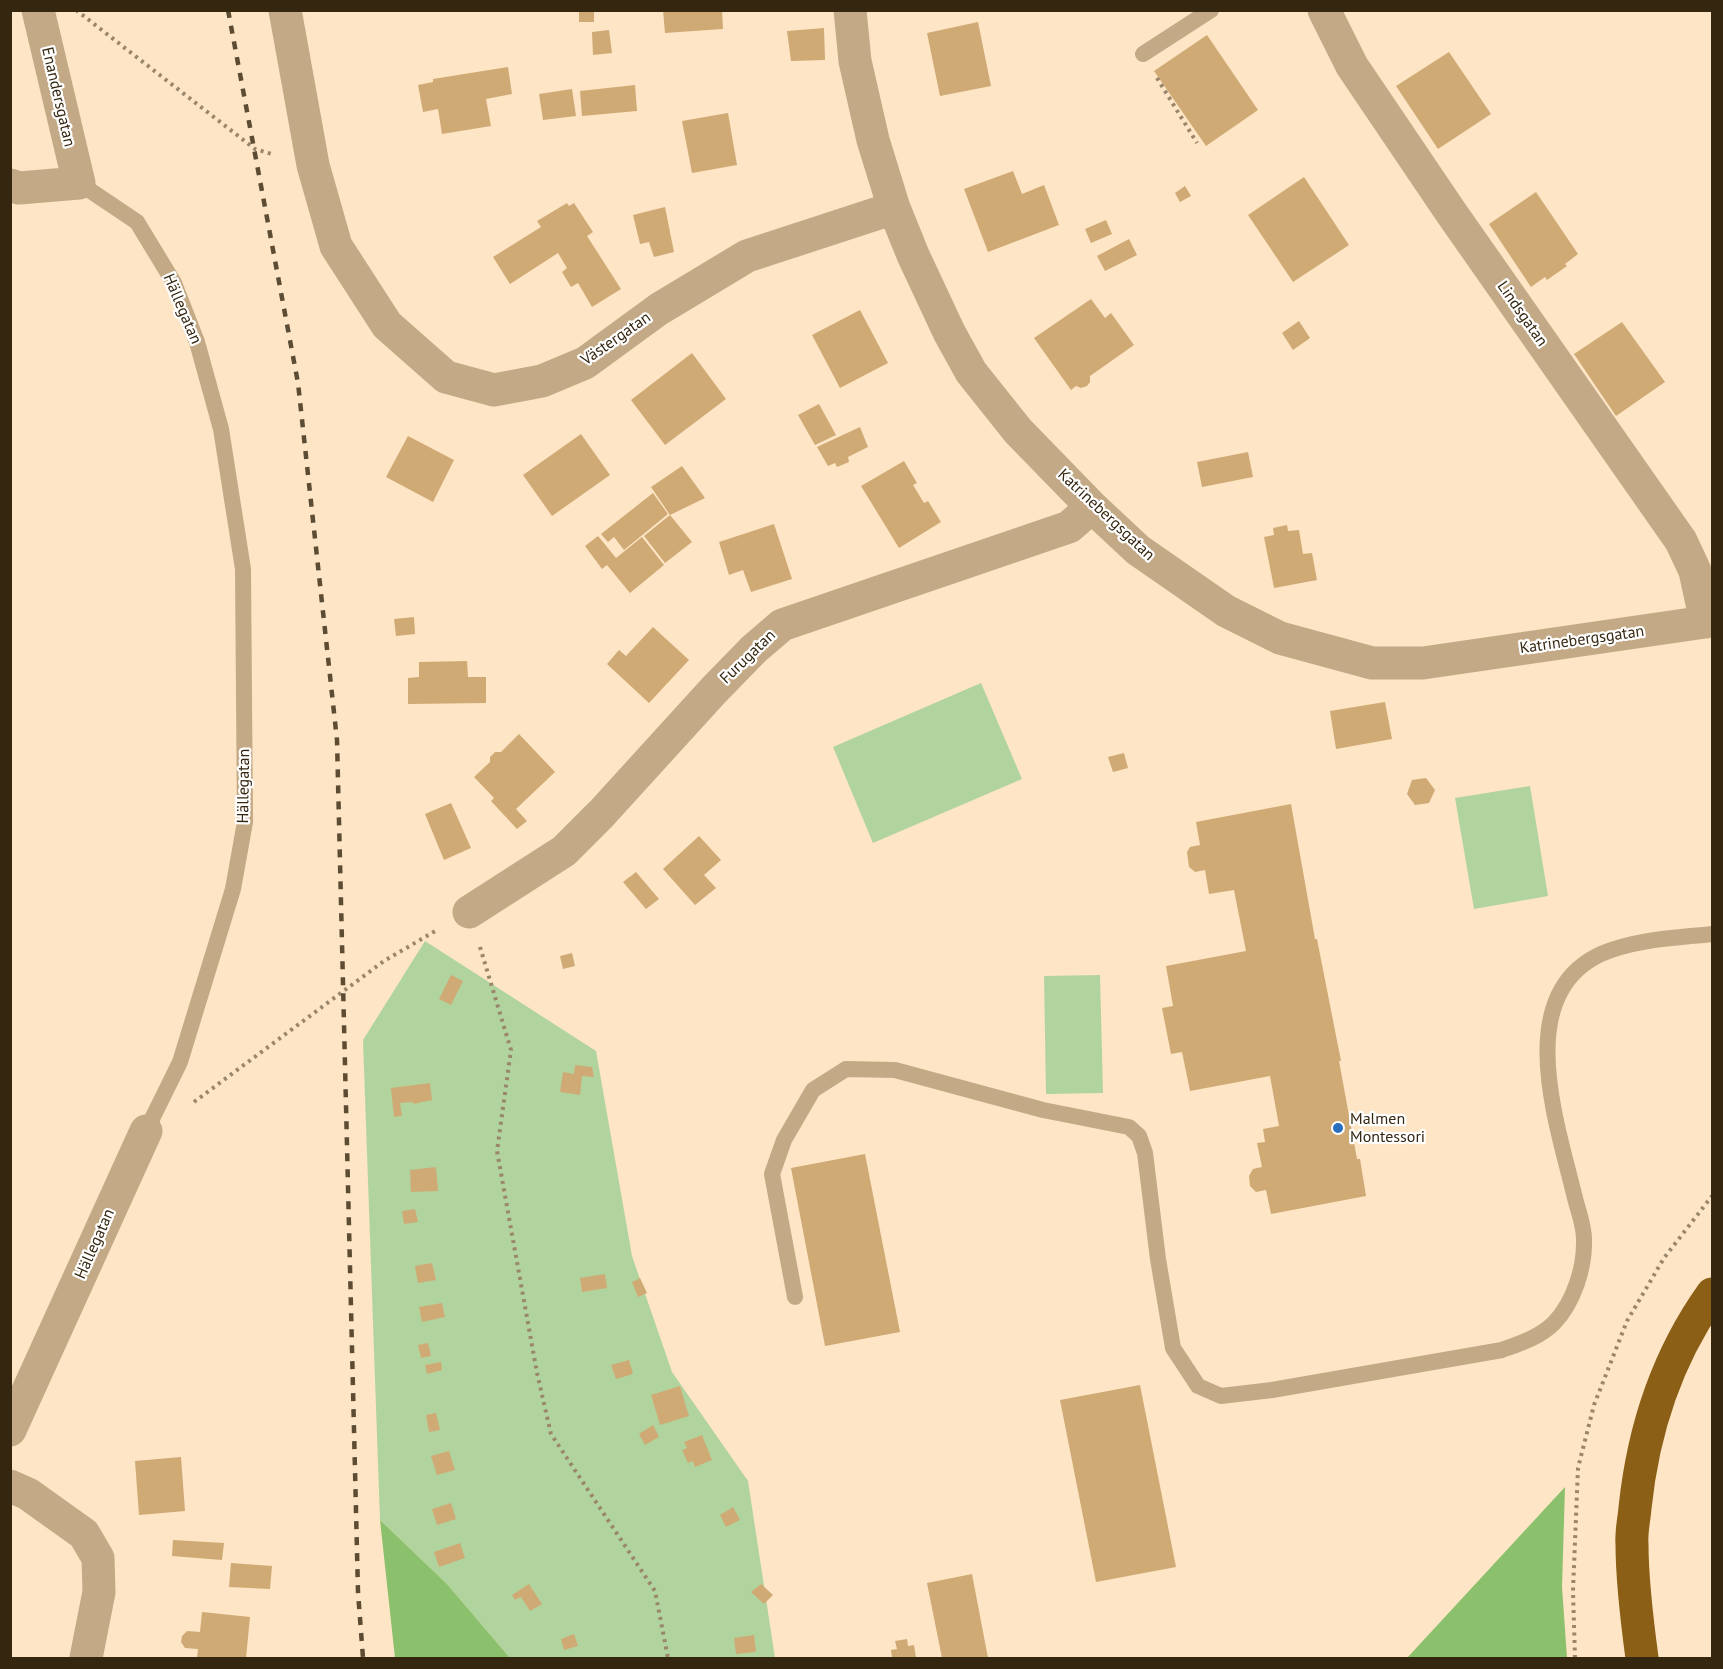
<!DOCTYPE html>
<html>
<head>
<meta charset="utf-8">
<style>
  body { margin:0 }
  #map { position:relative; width:1723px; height:1669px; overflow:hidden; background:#fde5c5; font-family:"PT Sans",sans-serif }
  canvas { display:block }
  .frame { position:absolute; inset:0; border:12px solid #352610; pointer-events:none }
</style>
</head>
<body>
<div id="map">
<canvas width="1723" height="1669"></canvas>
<div class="frame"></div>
</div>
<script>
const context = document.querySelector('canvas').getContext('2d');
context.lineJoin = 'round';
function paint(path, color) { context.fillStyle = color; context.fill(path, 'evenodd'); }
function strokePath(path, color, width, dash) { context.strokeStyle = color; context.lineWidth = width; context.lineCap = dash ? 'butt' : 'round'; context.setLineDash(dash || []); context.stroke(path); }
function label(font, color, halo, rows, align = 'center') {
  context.font = font + ' "PT Sans",sans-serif'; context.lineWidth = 4.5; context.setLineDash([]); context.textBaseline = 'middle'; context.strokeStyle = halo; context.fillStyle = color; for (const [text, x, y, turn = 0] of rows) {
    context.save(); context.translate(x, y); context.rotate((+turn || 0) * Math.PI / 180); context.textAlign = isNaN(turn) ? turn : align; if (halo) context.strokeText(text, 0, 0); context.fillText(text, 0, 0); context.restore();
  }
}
paint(new Path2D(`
  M 981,683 L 1022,779 L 873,843 L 833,747 Z
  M 1530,786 L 1548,896 L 1474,909 L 1455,798 Z
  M 425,941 L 596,1051 L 632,1256 L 672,1372 L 748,1481 L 775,1658 L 510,1658 L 447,1584 L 380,1520 L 363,1040 Z
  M 1100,975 L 1103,1093 L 1046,1094 L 1044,976 Z`), '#b1d49e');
paint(new Path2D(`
  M 1565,1487 L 1562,1587 L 1567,1658 L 1407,1658 Z
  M 380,1520 L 447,1584 L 510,1658 L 395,1658 Z`), '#8bc06c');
paint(new Path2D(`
  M 579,10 L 594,10 L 594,22 L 579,22 Z
  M 663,10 L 722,10 L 723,29 L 665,33 Z
  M 978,22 L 991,86 L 940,96 L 927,33 Z
  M 824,28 L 825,60 L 791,61 L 787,31 Z
  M 609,30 L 612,53 L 593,55 L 592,32 Z
  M 1207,35 L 1258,110 L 1206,146 L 1154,71 Z
  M 1449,52 L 1491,114 L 1438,149 L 1396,86 Z
  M 508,67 L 512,94 L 486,99 L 491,126 L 442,134 L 438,109 L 423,112 L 418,85 L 433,82 L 433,79 Z
  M 635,85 L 637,111 L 582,116 L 580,91 Z
  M 572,89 L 576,116 L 543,120 L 539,94 Z
  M 728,113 L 737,165 L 692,173 L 682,121 Z
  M 1013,171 L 1022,194 L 1044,185 L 1059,225 L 988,252 L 964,189 Z
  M 1304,177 L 1349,245 L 1293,282 L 1248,215 Z
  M 1185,186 L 1191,196 L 1180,202 L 1175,193 Z
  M 1536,192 L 1578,254 L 1565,264 L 1567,266 L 1547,280 L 1545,277 L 1531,287 L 1489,224 Z
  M 567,203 L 569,206 L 574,203 L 593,232 L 587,236 L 621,289 L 592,307 L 578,283 L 571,287 L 562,272 L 567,268 L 558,253 L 510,284 L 493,257 L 541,227 L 537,221 Z
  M 665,207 L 674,252 L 654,257 L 649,242 L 640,244 L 633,215 Z
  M 1106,220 L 1112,234 L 1091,243 L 1085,229 Z
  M 1129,239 L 1137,255 L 1105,271 L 1097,256 Z
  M 1091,299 L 1105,318 L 1111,313 L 1134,345 L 1090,376 L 1090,382 L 1087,386 L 1081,388 L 1076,386 L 1071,390 L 1034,338 Z
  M 860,310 L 888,363 L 840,388 L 812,335 Z
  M 1299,321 L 1310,338 L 1293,350 L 1282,333 Z
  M 1622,322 L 1665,382 L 1616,416 L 1574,354 Z
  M 692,353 L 726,399 L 665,445 L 631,400 Z
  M 819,404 L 836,435 L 815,445 L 798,415 Z
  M 860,427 L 868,447 L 848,457 L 849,462 L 837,467 L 835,463 L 828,466 L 817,447 Z
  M 581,434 L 610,475 L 552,516 L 523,475 Z
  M 408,436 L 454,460 L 433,502 L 386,477 Z
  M 1248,452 L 1253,477 L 1202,487 L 1197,462 Z
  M 904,461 L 917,483 L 913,485 L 924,503 L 928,501 L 941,522 L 899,548 L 861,486 Z
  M 682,466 L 705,498 L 670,515 L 651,487 Z
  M 653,493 L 668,514 L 624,550 L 614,537 L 608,542 L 601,534 Z
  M 670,515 L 692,542 L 665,563 L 644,536 Z
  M 774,524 L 792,579 L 751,592 L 743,570 L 729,575 L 719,542 Z
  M 1287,525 L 1288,531 L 1299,530 L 1303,554 L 1312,553 L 1317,580 L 1274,588 L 1264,537 L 1274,535 L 1273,528 Z
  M 598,536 L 616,558 L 642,537 L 664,565 L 630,593 L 607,565 L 602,569 L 585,546 Z
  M 414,617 L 415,634 L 396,636 L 394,619 Z
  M 653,627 L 689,660 L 649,703 L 607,664 L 619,650 L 626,656 Z
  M 467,661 L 468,677 L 486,677 L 486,703 L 408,704 L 408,678 L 419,677 L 419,662 Z
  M 1385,702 L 1392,739 L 1336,749 L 1330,711 Z
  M 519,734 L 555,772 L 516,809 L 527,821 L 517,829 L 491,801 L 494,798 L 474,777 L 490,762 L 490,757 L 495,752 L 501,752 Z
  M 1124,753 L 1128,768 L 1113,772 L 1108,757 Z
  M 1426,778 L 1435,790 L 1429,803 L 1415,805 L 1407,794 L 1412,780 Z
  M 451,803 L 471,848 L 444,860 L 425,814 Z
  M 1291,804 L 1315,939 L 1317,939 L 1341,1061 L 1339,1061 L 1357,1159 L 1360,1159 L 1366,1196 L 1271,1214 L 1266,1190 L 1256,1192 L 1250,1186 L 1249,1176 L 1253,1169 L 1262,1167 L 1257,1143 L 1265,1142 L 1263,1129 L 1279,1126 L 1270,1076 L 1190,1091 L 1182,1052 L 1171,1054 L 1162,1008 L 1173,1006 L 1166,966 L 1246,951 L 1234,890 L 1209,894 L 1205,870 L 1195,872 L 1189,867 L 1187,852 L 1190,847 L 1200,845 L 1196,822 Z
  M 699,836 L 721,860 L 704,875 L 716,888 L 695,905 L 663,869 Z
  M 636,872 L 659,899 L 646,909 L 623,882 Z
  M 572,953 L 575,966 L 563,969 L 560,956 Z
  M 451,975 L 463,981 L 451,1005 L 439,999 Z
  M 575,1065 L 592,1067 L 594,1077 L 582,1076 L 580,1095 L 560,1092 L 563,1072 L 574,1074 Z
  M 430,1083 L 432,1100 L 413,1104 L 413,1102 L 400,1103 L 402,1116 L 394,1117 L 391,1088 Z
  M 865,1154 L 900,1332 L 825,1346 L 791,1168 Z
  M 436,1167 L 438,1191 L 411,1192 L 410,1170 Z
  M 415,1209 L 418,1222 L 404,1224 L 402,1211 Z
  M 432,1263 L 436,1280 L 418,1283 L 415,1266 Z
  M 605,1274 L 607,1288 L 582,1292 L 580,1278 Z
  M 640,1278 L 647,1293 L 638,1297 L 632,1282 Z
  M 442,1303 L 445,1317 L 422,1322 L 419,1307 Z
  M 428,1343 L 431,1356 L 421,1358 L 418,1345 Z
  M 629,1360 L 633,1374 L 616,1379 L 611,1365 Z
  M 441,1362 L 442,1370 L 427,1374 L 425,1365 Z
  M 1140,1385 L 1176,1567 L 1096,1582 L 1060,1400 Z
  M 680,1386 L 689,1416 L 660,1425 L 651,1395 Z
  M 436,1413 L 440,1430 L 429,1432 L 426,1415 Z
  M 653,1425 L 659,1437 L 645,1445 L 639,1434 Z
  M 702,1435 L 712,1460 L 695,1467 L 693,1461 L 688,1463 L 682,1450 L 687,1448 L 684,1442 Z
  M 449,1451 L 455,1470 L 437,1475 L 431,1456 Z
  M 181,1457 L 185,1511 L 139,1515 L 135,1461 Z
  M 451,1503 L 456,1519 L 437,1525 L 432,1509 Z
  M 733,1507 L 740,1520 L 726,1527 L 720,1515 Z
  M 173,1540 L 224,1543 L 222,1560 L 172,1556 Z
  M 460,1543 L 465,1558 L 439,1567 L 434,1552 Z
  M 231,1563 L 272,1566 L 270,1589 L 229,1587 Z
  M 972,1574 L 988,1658 L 942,1658 L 927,1583 Z
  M 529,1584 L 542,1604 L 530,1611 L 521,1597 L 515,1600 L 512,1595 Z
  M 761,1584 L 773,1595 L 764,1604 L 751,1592 Z
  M 202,1612 L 250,1617 L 246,1658 L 197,1658 L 198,1649 L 185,1648 L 181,1642 L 182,1636 L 187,1631 L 200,1632 Z
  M 574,1634 L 578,1646 L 564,1650 L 561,1639 Z
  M 754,1635 L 756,1652 L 736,1654 L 734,1638 Z
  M 907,1639 L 908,1646 L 914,1645 L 916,1658 L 892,1658 L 891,1650 L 897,1649 L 895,1641 Z`), '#d0aa75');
strokePath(new Path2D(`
  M 76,10 L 255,149 L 275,155
  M 1157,78 L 1197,143
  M 480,947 L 511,1050 L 497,1151 L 537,1373 L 551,1434 L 655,1591 L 668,1658
  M 194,1102 L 384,961 L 437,930
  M 1575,1658 L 1573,1591 L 1578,1468 L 1594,1405 L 1627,1321 L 1664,1258 L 1712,1196`), '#9a866b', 4, [3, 4.5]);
strokePath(new Path2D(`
  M 1143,54 L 1211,10
  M 79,183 L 137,222 L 174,283 L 197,342 L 221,429 L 243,569 L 245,822 L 233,889 L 180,1062 L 146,1131
  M 795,1297 L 772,1174 L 784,1140 L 813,1090 L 846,1069 L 895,1070 L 1043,1110 L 1129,1127 L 1139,1136 L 1145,1153 L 1158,1259 L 1173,1348 L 1198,1386 L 1221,1396 L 1272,1390 L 1502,1350 C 1521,1343 1540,1337 1554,1323 C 1574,1302 1585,1267 1584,1239 C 1584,1224 1577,1208 1574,1194 C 1557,1123 1512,995 1601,954 C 1635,939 1676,938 1712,934`), '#c3a985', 16);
strokePath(new Path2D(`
  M 285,10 L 313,165 L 336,246 L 387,325 L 446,377 L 494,390 L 542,381 L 585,363 L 659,309 L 747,256 L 894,208
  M 850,10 L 855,61 L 873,140 L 894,208 L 913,255 L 949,332 L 971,372 L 1018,431 L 1092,507 L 1138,550 L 1226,611 L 1280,638 L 1372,663 L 1423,663 L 1712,621
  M 1324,10 L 1352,66 L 1450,211 L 1681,541 L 1695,571 L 1706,622
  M 10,185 L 19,188 L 79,183 L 38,10
  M 469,912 L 564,851 L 602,813 L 714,690 L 754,649 L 782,625 L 1069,527 L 1092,507
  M 10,1430 L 146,1131
  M 10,1486 L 28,1494 L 84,1534 L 98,1558 L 99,1592 L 86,1658`), '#c3a985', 33);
strokePath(new Path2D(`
  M 1642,1658 C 1637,1621 1632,1582 1632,1544 C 1631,1532 1634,1520 1635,1508 C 1643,1431 1667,1357 1712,1294`), '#8b5f15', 33);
strokePath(new Path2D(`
  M 228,10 L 298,383 L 337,740 L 358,1592 L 363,1658`), '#5d4c34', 4.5, [8, 8]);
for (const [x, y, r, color] of [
  [1338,1128,6,"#286dbe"]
]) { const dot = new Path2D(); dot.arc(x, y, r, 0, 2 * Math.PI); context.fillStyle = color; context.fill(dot); strokePath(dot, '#fff', 2); }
label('16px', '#352610', '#fff', [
  ["Enandersgatan",58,97,77],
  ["Hällegatan",182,309,67],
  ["Lindsgatan",1522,314,55],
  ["Västergatan",616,339,-35],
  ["Katrinebergsgatan",1106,515,43],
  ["Katrinebergsgatan",1582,640,-8],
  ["Furugatan",748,657,-44],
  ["Hällegatan",244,786,-89],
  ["Hällegatan",95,1244,-66]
]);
label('16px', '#352610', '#fff', [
  ["Malmen",1350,1119],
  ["Montessori",1350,1137]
], 'left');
</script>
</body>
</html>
